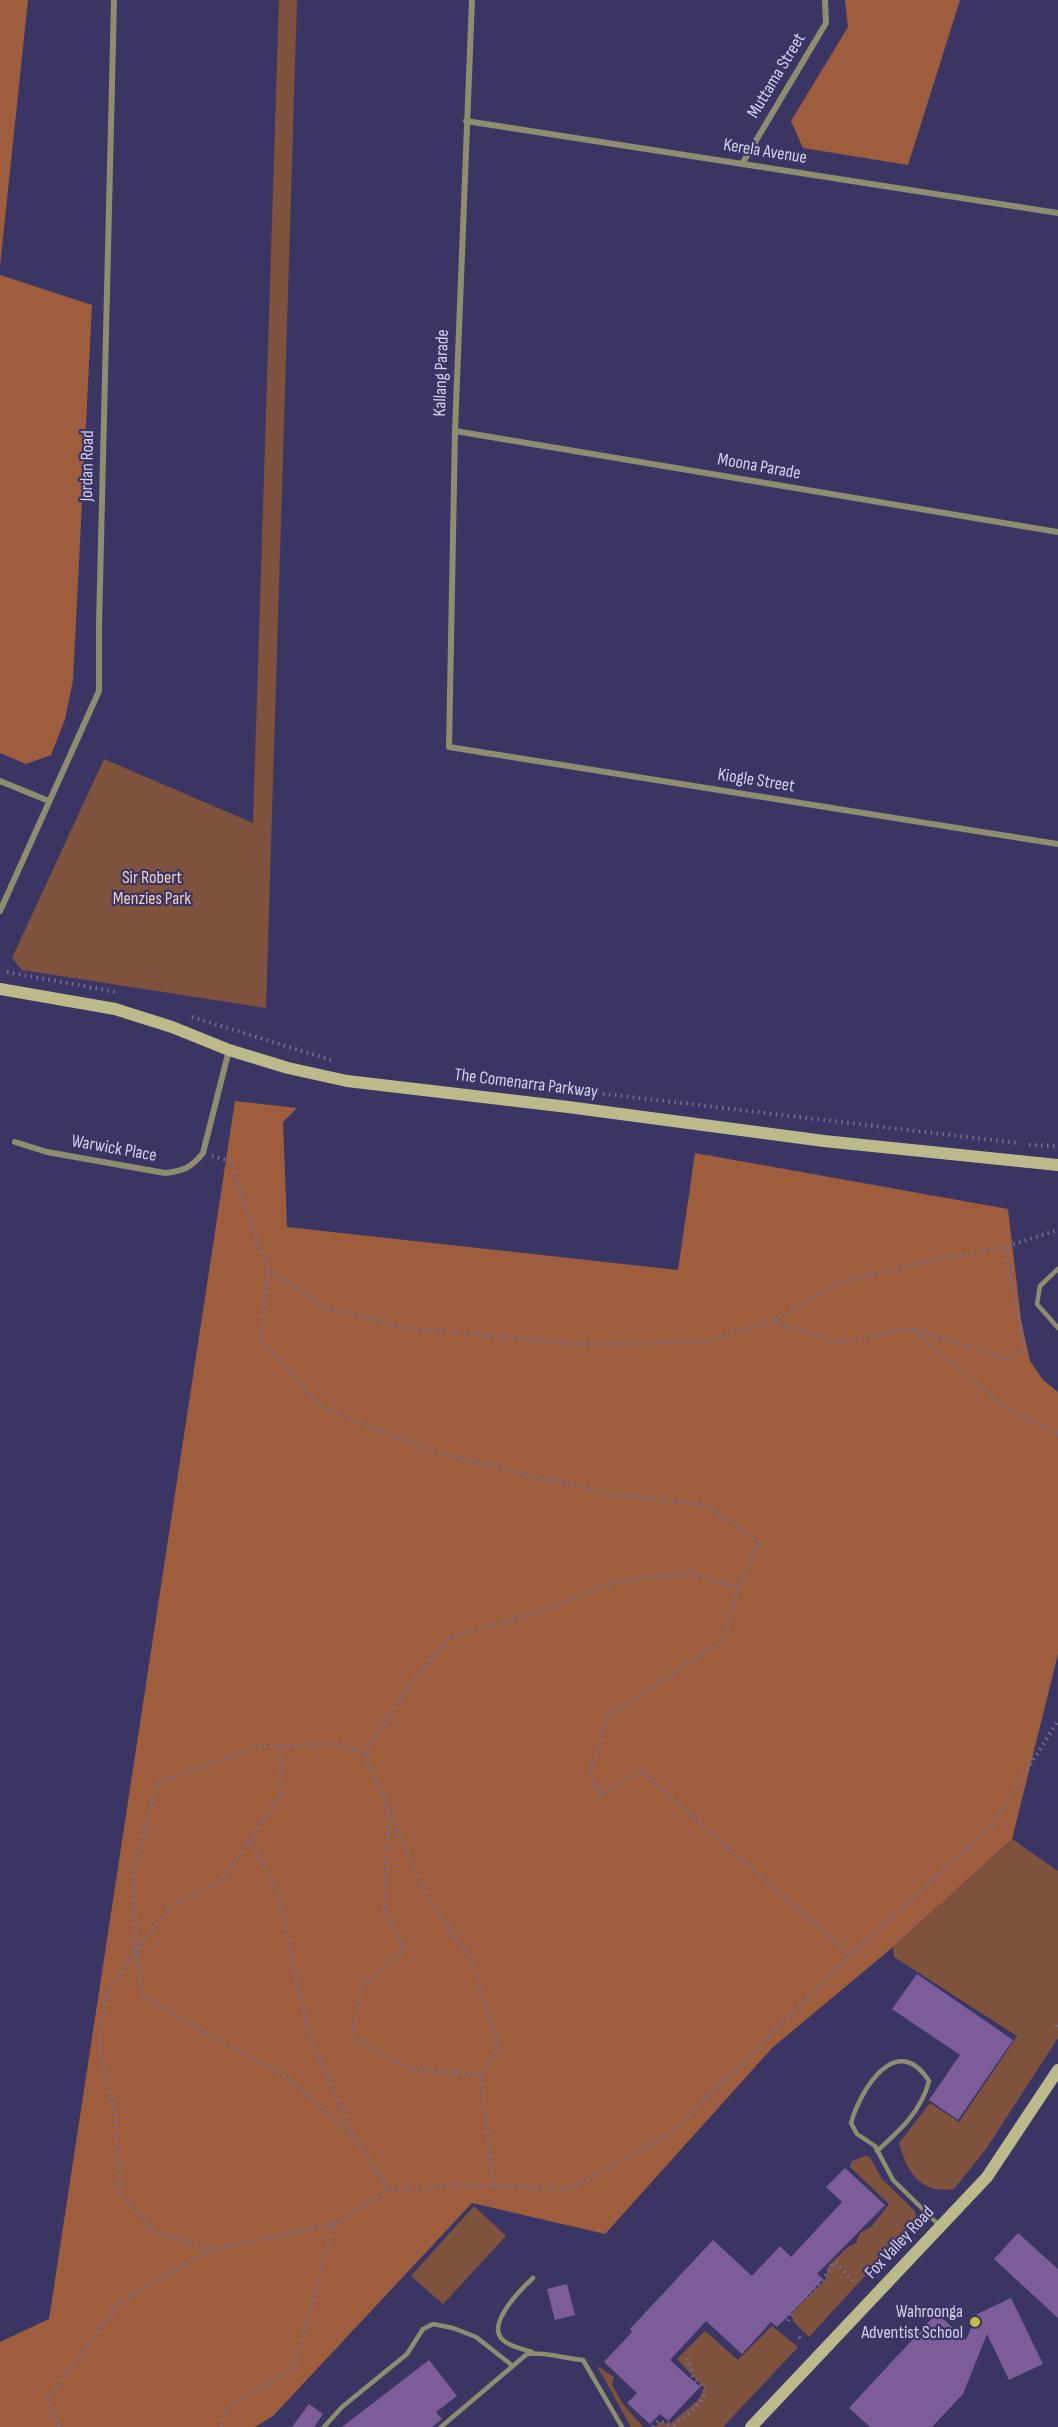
<!DOCTYPE html>
<html>
<head>
<meta charset="utf-8">
<style>
  body { margin:0 }
  canvas { display:block; background:#3a3562 }
</style>
</head>
<body>
<canvas width="1058" height="2427"></canvas>
<script>
const context = document.querySelector('canvas').getContext('2d');
context.lineJoin = 'round';
function paint(path, color) { context.fillStyle = color; context.fill(path, 'evenodd'); }
function strokePath(path, color, width, dash) { context.strokeStyle = color; context.lineWidth = width; context.lineCap = dash ? 'butt' : 'round'; context.setLineDash(dash || []); context.stroke(path); }
function label(font, color, halo, rows, align = 'center') {
  context.font = font + ' "Sofia Sans Condensed",sans-serif'; context.lineWidth = 4.5; context.setLineDash([]); context.textBaseline = 'middle'; context.strokeStyle = halo; context.fillStyle = color; for (const [text, x, y, turn = 0] of rows) {
    context.save(); context.translate(x, y); context.rotate((+turn || 0) * Math.PI / 180); context.textAlign = isNaN(turn) ? turn : align; if (halo) context.strokeText(text, 0, 0); context.fillText(text, 0, 0); context.restore();
  }
}
paint(new Path2D(`
  M 279,0 L 297,0 L 266,1008 L 22,970 L 12,958 L 104,759 L 253,823 Z
  M 1012,1839 L 1058,1871 L 1058,2038 L 986,2149 L 954,2189 C 920,2194 907,2172 899,2143 L 930,2103 L 959,2122 L 1017,2036 L 894,1957 L 893,1947 Z
  M 865,2156 L 870,2157 L 882,2179 L 915,2211 L 917,2219 L 809,2337 L 794,2322 L 791,2314 L 825,2280 L 829,2265 L 848,2247 L 856,2243 L 860,2233 L 872,2226 L 889,2204 L 850,2167 L 852,2161 Z
  M 474,2206 L 506,2236 L 443,2304 L 411,2276 Z
  M 772,2326 L 798,2347 L 723,2427 L 655,2427 L 660,2422 L 670,2424 L 697,2401 L 705,2389 L 677,2359 L 705,2331 L 738,2360 Z
  M 597,2366 L 614,2377 L 612,2385 L 623,2404 L 643,2427 L 631,2427 Z`), '#7e523d');
paint(new Path2D(`
  M 0,0 L 28,0 L 0,266 Z
  M 845,0 L 960,0 L 908,165 L 803,148 L 791,121 L 848,27 Z
  M 0,275 L 92,305 L 73,680 L 65,719 L 51,755 L 26,764 L 0,753 Z
  M 235,1101 L 297,1108 L 283,1122 L 287,1227 L 678,1270 L 695,1153 L 1008,1209 L 1021,1320 L 1030,1361 L 1043,1380 L 1058,1392 L 1058,1654 L 1012,1839 L 893,1947 L 772,2048 L 605,2234 L 472,2203 L 273,2416 L 255,2427 L 0,2427 L 0,2342 L 49,2319 Z`), '#9e5d3d');
paint(new Path2D(`
  M 917,1974 L 1013,2040 L 958,2120 L 929,2100 L 960,2055 L 892,2009 Z
  M 845,2168 L 885,2205 L 817,2274 L 823,2279 L 802,2302 L 777,2327 L 771,2322 L 742,2354 L 706,2321 L 670,2360 L 700,2387 L 668,2421 L 660,2414 L 650,2424 L 627,2403 L 637,2393 L 604,2362 L 632,2332 L 630,2329 L 713,2240 L 752,2276 L 780,2246 L 791,2257 L 842,2202 L 826,2187 Z
  M 1018,2233 L 1058,2269 L 1058,2318 L 994,2259 Z
  M 567,2284 L 575,2315 L 555,2320 L 547,2289 Z
  M 1011,2298 L 1043,2364 L 1009,2380 L 987,2334 L 963,2394 L 932,2427 L 870,2427 L 849,2408 L 937,2313 L 966,2340 L 977,2314 Z
  M 429,2360 L 457,2396 L 436,2412 L 442,2419 L 432,2427 L 342,2427 Z
  M 309,2404 L 323,2414 L 314,2427 L 292,2427 Z`), '#7c5d99');
strokePath(new Path2D(`
  M 7,972 L 116,992
  M 192,1017 L 331,1060
  M 597,1093 L 1018,1143
  M 1029,1145 L 1058,1146
  M 212,1156 L 230,1161 L 268,1270 L 261,1340 L 323,1408 L 432,1451 L 519,1473 L 616,1495 L 706,1505 L 760,1543 L 738,1588 L 724,1640 L 608,1716 L 590,1773 L 601,1796 L 640,1770 L 851,1955
  M 268,1270 L 324,1307 L 406,1328 L 578,1344 L 702,1342 L 775,1321 L 839,1343 L 910,1328 L 1009,1410 L 1058,1434
  M 776,1320 L 836,1283 L 930,1261 L 1005,1247 L 1058,1230
  M 913,1329 L 1008,1359 L 1025,1350 L 1005,1247
  M 365,1754 L 425,1893 L 473,1963 L 499,2047 L 481,2075 L 494,2186
  M 389,1814 L 385,1910 L 404,1950 L 362,1986 L 353,2038 L 411,2069 L 481,2075
  M 250,1840 L 280,1897 L 297,1984 L 314,2048 L 353,2134
  M 1056,2026 L 1058,2023
  M 389,2190 L 355,2138 L 283,2074 L 215,2039 L 142,1994 L 136,1950 L 134,1870 L 158,1783 L 257,1747 L 339,1744 L 365,1754 L 404,1693 L 449,1638 L 548,1609 L 614,1582 L 691,1573 L 738,1588
  M 209,2249 L 155,2232 L 121,2194 L 115,2115 L 99,2047 L 106,1994 L 136,1950 L 172,1905 L 220,1882 L 250,1840 L 281,1795 L 281,1746
  M 788,2321 L 793,2308 L 824,2280 L 825,2276 L 835,2262 L 854,2282
  M 799,2337 L 801,2339
  M 59,2427 L 47,2400 L 120,2302 L 210,2250 L 334,2224 L 389,2190 L 461,2185 L 569,2189 L 669,2135 L 851,1955 L 992,1825 L 1058,1721
  M 221,2427 L 227,2408 L 295,2367 L 334,2224
  M 653,2427 L 658,2421 L 674,2425 C 685,2416 703,2405 705,2391 L 693,2377 L 687,2358`), '#736f96', 4, [1.5, 4.5]);
strokePath(new Path2D(`
  M 1058,1269 L 1040,1286 L 1037,1304 L 1058,1328
  M 877,2151 C 899,2131 921,2112 929,2081 C 897,2031 861,2088 851,2123 L 857,2134 L 875,2146 L 893,2180 L 940,2226
  M 532,2352 C 522,2349 508,2346 501,2338 C 488,2322 522,2288 533,2278
  M 324,2427 L 342,2407 L 407,2354 L 423,2329 L 433,2324 L 453,2328 L 476,2337 L 513,2366
  M 441,2427 L 527,2354 C 544,2351 565,2359 583,2360 L 622,2427`), '#8e8d6f', 4.5);
strokePath(new Path2D(`
  M 472,0 L 455,431 L 449,747 L 1058,844
  M 466,121 L 1058,213
  M 742,164 L 826,23 L 825,0
  M 455,431 L 1058,532
  M 0,781 L 49,801
  M 0,911 L 99,691 L 99,625 L 114,0
  M 15,1142 L 47,1152 L 165,1173 C 183,1171 191,1168 203,1153 L 229,1050`), '#8e8d6f', 6);
strokePath(new Path2D(`
  M 0,989 L 115,1009 L 172,1027 L 229,1050 L 288,1068 L 347,1081 L 568,1107 L 824,1141 L 1058,1165
  M 751,2427 L 987,2177 L 1058,2070`), '#bcba8a', 12);
for (const [x, y, r, color] of [
  [975,2322,6,"#c3bd3f"]
]) { const dot = new Path2D(); dot.arc(x, y, r, 0, 2 * Math.PI); context.fillStyle = color; context.fill(dot); strokePath(dot, '#3a3562', 2); }
label('18px', '#d2d1ed', '#3a3562', [
  ["Muttama Street",777,76,-59],
  ["Kerela Avenue",765,152,9],
  ["Kallang Parade",442,373,-88],
  ["Jordan Road",88,466,-89],
  ["Moona Parade",759,467,10],
  ["Kiogle Street",756,781,9],
  ["The Comenarra Parkway",526,1084,7],
  ["Warwick Place",114,1149,10],
  ["Fox Valley Road",900,2243,-47]
]);
label('18px', '#f4cdbb', '#3a3562', [
  ["Sir Robert",152,878],
  ["Menzies Park",152,899]
]);
label('18px', '#d2d1ed', '#3a3562', [
  ["Wahroonga",963,2312],
  ["Adventist School",963,2333]
], 'right');
</script>
</body>
</html>
